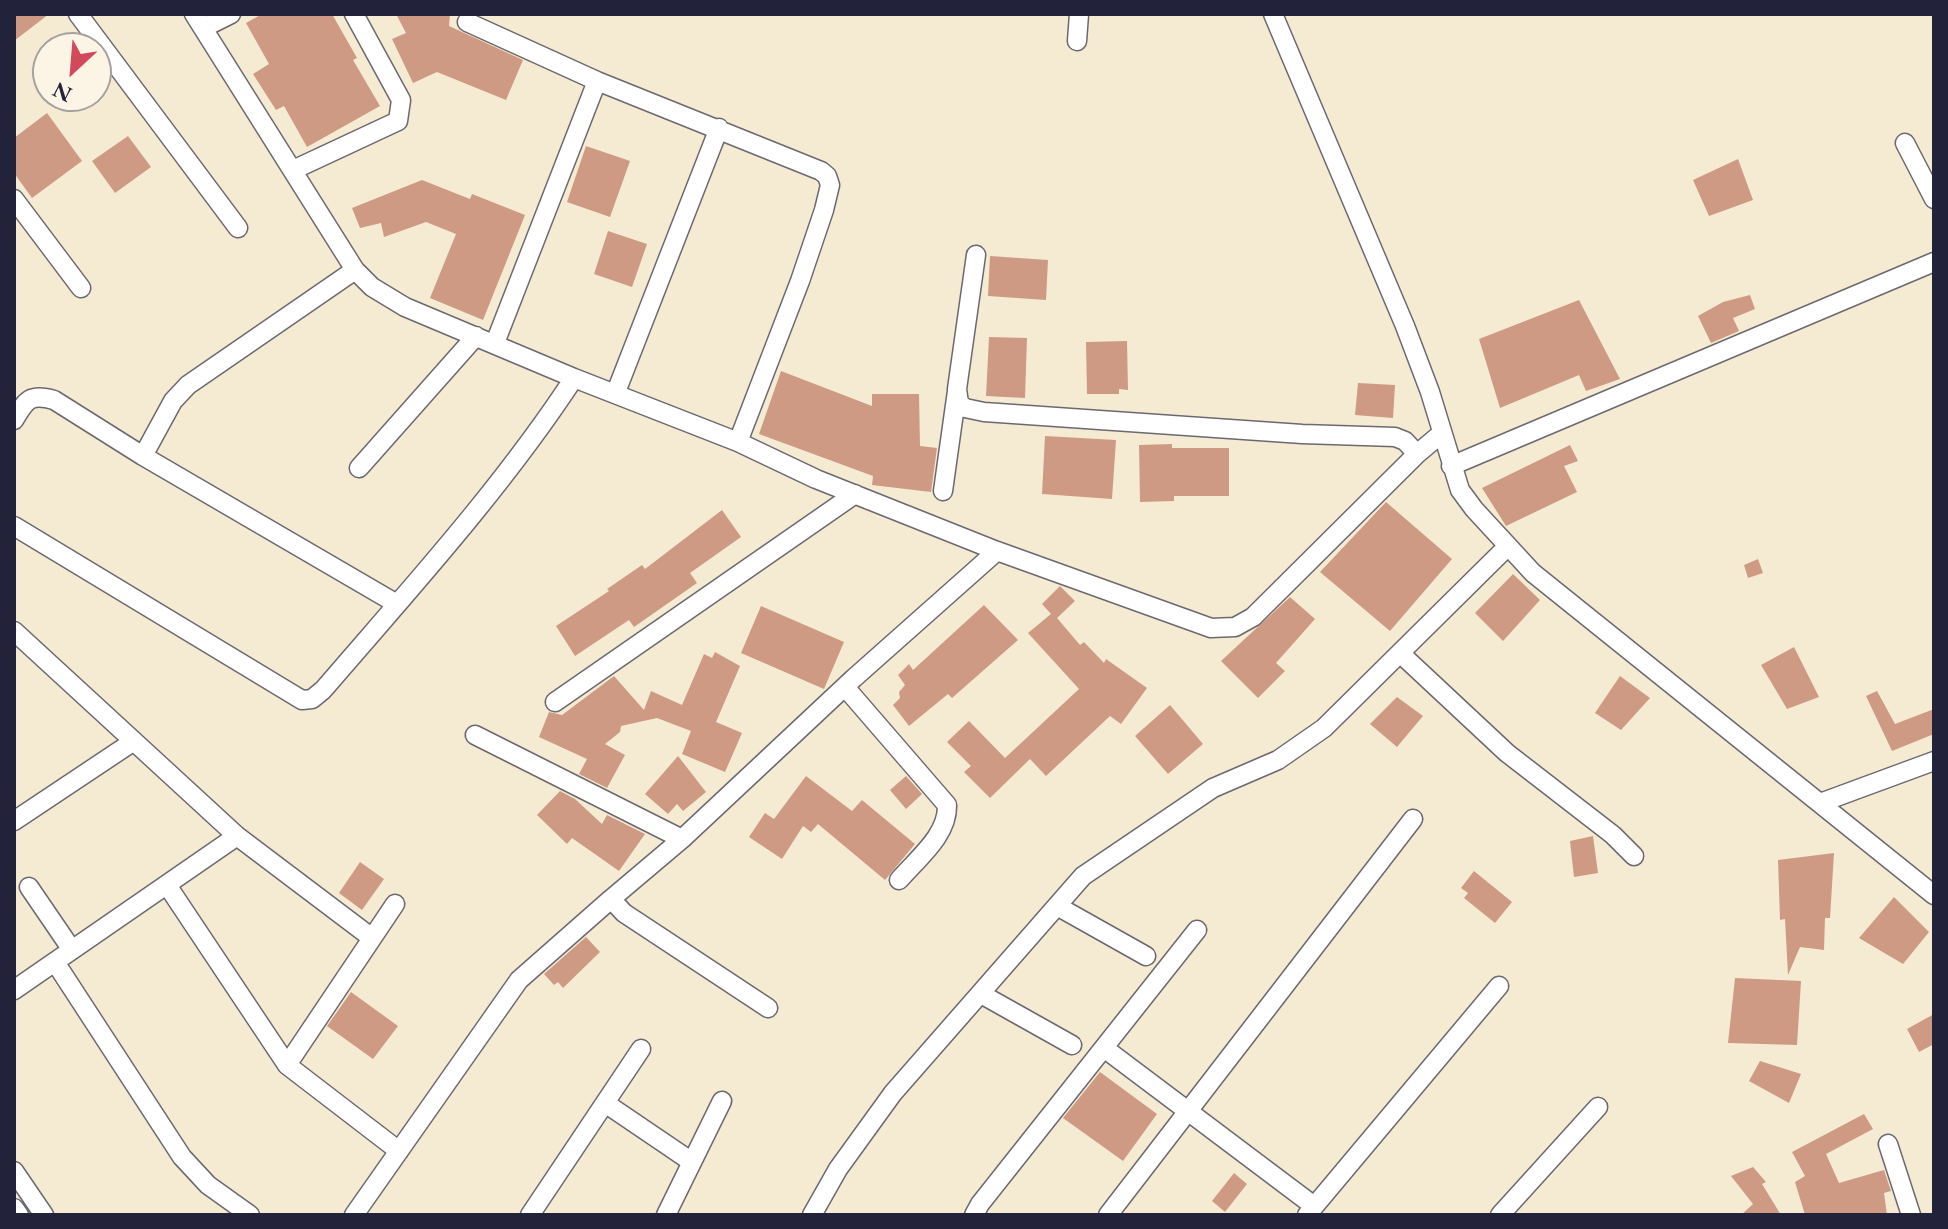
<!DOCTYPE html>
<html>
<head>
<meta charset="utf-8">
<style>
  body { margin:0 }
  #map { position:relative; width:1948px; height:1229px; overflow:hidden; background:#f5ebd3; font-family:"EB Garamond",serif }
  canvas { display:block }
  .frame { position:absolute; inset:0; border:16px solid #22223b; pointer-events:none }
  .north { position:absolute; left:32px; top:32px; width:80px; height:80px; box-sizing:border-box; background:#fcf5e5; border:2px solid #a5a1a1; border-radius:50%; rotate:206deg; font-size:22px; font-weight:700; line-height:32px; text-align:center; color:#22223b }
  .north::after { content:''; display:block; margin:auto; width:28px; height:36px; background:#d1495b; clip-path:polygon(50% 0,100% 100%,50% 72%,0 100%) }
</style>
</head>
<body>
<div id="map">
<canvas width="1948" height="1229"></canvas>
<div class="frame"></div>
<div class="north">N</div>
</div>
<script>
const context = document.querySelector('canvas').getContext('2d');
context.lineJoin = 'round';
function paint(path, color) { context.fillStyle = color; context.fill(path, 'evenodd'); }
function strokePath(path, color, width, dash) { context.strokeStyle = color; context.lineWidth = width; context.lineCap = dash ? 'butt' : 'round'; context.setLineDash(dash || []); context.stroke(path); }
paint(new Path2D(`
  M 14,14 L 49,14 L 14,41 Z
  M 262,14 L 332,14 L 357,58 L 353,60 L 380,106 L 307,147 L 284,106 L 276,110 L 253,74 L 269,64 L 246,23 Z
  M 396,14 L 450,14 L 449,26 L 523,60 L 506,100 L 437,72 L 413,83 L 392,39 L 406,33 Z
  M 47,113 L 82,161 L 32,198 L 14,173 L 14,138 Z
  M 128,136 L 151,167 L 115,193 L 92,161 Z
  M 586,146 L 630,161 L 610,217 L 567,202 Z
  M 1738,159 L 1753,200 L 1709,216 L 1693,180 Z
  M 422,180 L 470,199 L 472,194 L 525,215 L 483,320 L 430,298 L 456,234 L 426,222 L 384,237 L 381,223 L 360,228 L 352,208 Z
  M 608,231 L 647,244 L 632,287 L 594,274 Z
  M 990,256 L 1048,260 L 1046,300 L 988,296 Z
  M 1750,295 L 1755,309 L 1733,318 L 1739,331 L 1711,343 L 1698,316 L 1723,302 Z
  M 1579,300 L 1620,379 L 1586,391 L 1579,375 L 1500,408 L 1479,339 Z
  M 989,337 L 1027,338 L 1025,398 L 986,396 Z
  M 1127,341 L 1128,390 L 1119,389 L 1119,394 L 1087,394 L 1086,342 Z
  M 781,371 L 872,406 L 872,394 L 919,394 L 920,446 L 937,448 L 931,492 L 872,485 L 873,476 L 759,434 Z
  M 1358,383 L 1395,385 L 1393,418 L 1355,415 Z
  M 1045,436 L 1116,440 L 1112,499 L 1042,494 Z
  M 1172,444 L 1172,448 L 1229,448 L 1229,496 L 1174,496 L 1174,501 L 1140,502 L 1139,445 Z
  M 1570,445 L 1578,461 L 1564,466 L 1577,492 L 1506,526 L 1482,488 Z
  M 1386,502 L 1452,559 L 1390,631 L 1320,572 Z
  M 722,510 L 741,537 L 690,573 L 697,583 L 634,627 L 629,620 L 575,656 L 556,626 L 609,591 L 607,589 L 642,565 L 645,569 Z
  M 1758,559 L 1763,573 L 1748,578 L 1744,565 Z
  M 1513,574 L 1540,600 L 1503,641 L 1475,613 Z
  M 1060,586 L 1075,601 L 1057,618 L 1080,645 L 1084,642 L 1104,663 L 1106,659 L 1147,688 L 1121,724 L 1110,716 L 1046,776 L 1030,759 L 990,798 L 964,772 L 971,766 L 947,742 L 969,721 L 1005,758 L 1079,689 L 1028,633 L 1051,614 L 1042,604 Z
  M 1290,597 L 1315,619 L 1276,663 L 1285,671 L 1258,698 L 1221,661 Z
  M 984,605 L 1018,640 L 952,698 L 948,694 L 909,726 L 893,705 L 900,698 L 899,692 L 905,685 L 898,675 L 909,664 L 913,670 Z
  M 761,606 L 844,642 L 824,689 L 741,653 Z
  M 1794,647 L 1819,697 L 1787,709 L 1761,665 Z
  M 715,652 L 740,666 L 716,722 L 742,733 L 725,772 L 682,754 L 691,731 L 657,718 L 621,726 L 620,732 L 605,744 L 625,755 L 607,788 L 579,774 L 587,759 L 539,737 L 549,712 L 562,715 L 614,676 L 644,710 L 651,691 L 682,705 L 704,654 L 712,658 Z
  M 1620,676 L 1650,698 L 1621,730 L 1595,713 Z
  M 1877,691 L 1895,724 L 1934,709 L 1934,734 L 1892,751 L 1866,696 Z
  M 1397,697 L 1423,716 L 1397,747 L 1370,724 Z
  M 1170,705 L 1203,744 L 1168,774 L 1135,736 Z
  M 678,756 L 706,792 L 683,811 L 677,804 L 668,814 L 645,794 Z
  M 806,776 L 852,811 L 862,800 L 915,844 L 885,880 L 818,824 L 811,832 L 803,826 L 782,859 L 749,837 L 765,813 L 774,819 Z
  M 906,776 L 922,794 L 906,809 L 890,790 Z
  M 560,791 L 575,799 L 602,824 L 607,815 L 645,834 L 619,871 L 572,838 L 567,844 L 537,815 Z
  M 1593,836 L 1598,873 L 1574,877 L 1570,841 Z
  M 1834,853 L 1830,918 L 1825,918 L 1824,950 L 1800,947 L 1788,975 L 1785,919 L 1780,920 L 1778,860 Z
  M 360,862 L 384,879 L 362,910 L 339,893 Z
  M 1474,871 L 1512,902 L 1495,923 L 1464,898 L 1468,893 L 1461,888 Z
  M 1894,897 L 1929,932 L 1903,964 L 1859,938 Z
  M 586,937 L 600,952 L 563,988 L 558,982 L 554,985 L 544,974 Z
  M 1735,978 L 1801,981 L 1797,1045 L 1728,1043 Z
  M 351,992 L 398,1026 L 373,1059 L 327,1026 Z
  M 1934,1014 L 1934,1044 L 1919,1052 L 1907,1029 Z
  M 1760,1061 L 1801,1074 L 1789,1103 L 1749,1081 Z
  M 1100,1072 L 1157,1114 L 1123,1161 L 1063,1118 Z
  M 1864,1114 L 1873,1129 L 1826,1154 L 1839,1183 L 1884,1170 L 1891,1191 L 1884,1193 L 1887,1215 L 1805,1215 L 1795,1182 L 1805,1176 L 1792,1152 Z
  M 1753,1167 L 1766,1182 L 1762,1184 L 1781,1215 L 1741,1215 L 1753,1204 L 1731,1176 Z
  M 1234,1173 L 1247,1184 L 1225,1212 L 1212,1201 Z`), '#ce9a83');
const minor = new Path2D(`
  M 78,14 L 238,228
  M 194,14 L 355,270 L 372,287 L 405,307 L 574,378 L 738,442 L 816,479 L 997,551 L 1211,628 L 1235,627 L 1253,617 L 1417,454 L 1442,433
  M 1273,14 L 1405,326 L 1430,392 L 1460,490 L 1474,509 L 1533,573 L 1934,895
  M 467,22 L 597,81 L 821,171 L 827,176 L 830,185 L 824,210 L 800,281 L 738,442
  M 203,28 L 231,14
  M 1077,41 L 1079,14
  M 1905,143 L 1934,199
  M 293,170 L 398,121 L 401,100 L 354,14
  M 14,199 L 81,288
  M 976,255 L 957,389 L 959,403 L 965,408 L 984,412 L 1302,434 L 1395,437 L 1405,441 L 1417,454
  M 495,343 L 597,81
  M 616,392 L 719,128
  M 14,420 C 26,400 30,393 54,400 L 143,456 L 397,604
  M 143,456 L 173,401 L 188,385 L 355,270
  M 1451,466 L 1934,262
  M 359,468 L 476,336
  M 943,491 L 957,391
  M 14,526 L 302,700 L 312,699 L 323,690 C 409,590 502,488 574,378
  M 14,631 L 237,836 L 372,938
  M 1401,654 L 1507,753 L 1613,835 L 1634,856
  M 845,687 L 947,805 C 948,835 918,858 899,880
  M 555,702 L 855,494
  M 475,735 L 682,839
  M 1820,803 L 1934,761
  M 14,821 L 134,741
  M 167,885 L 287,1065 L 399,1151
  M 29,887 L 72,950
  M 1057,906 L 1146,956
  M 55,962 L 182,1157 L 208,1185 L 250,1215
  M 14,990 L 237,836
  M 981,994 L 1072,1045
  M 768,1008 L 624,913 L 611,899 L 682,839 L 854,678 L 997,551
  M 1104,1048 L 1314,1206
  M 287,1065 L 395,904
  M 605,1103 L 692,1162
  M 1888,1144 L 1911,1215
  M 14,1171 L 44,1215
  M 14,1208 L 19,1215
  M 354,1215 L 519,980 L 611,899
  M 530,1215 L 641,1049
  M 666,1215 L 722,1101
  M 812,1215 L 838,1169 L 893,1093 L 1083,876 L 1213,788 L 1278,760 L 1324,728 L 1507,547
  M 974,1215 L 980,1204 L 1197,930
  M 1108,1215 L 1413,819
  M 1307,1215 L 1499,986
  M 1500,1215 L 1598,1107`);
strokePath(minor, '#6c6870', 21);
strokePath(minor, '#fff', 18);
</script>
</body>
</html>
